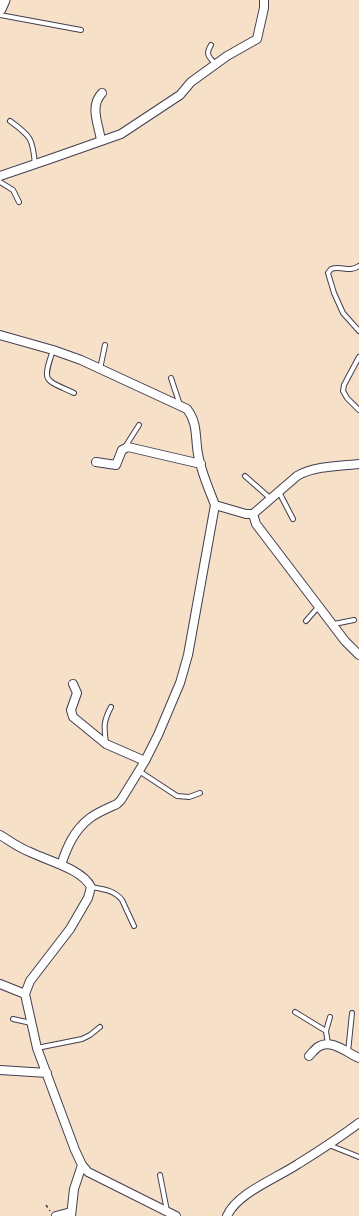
<!DOCTYPE html>
<html>
<head>
<meta charset="utf-8">
<style>
  body { margin:0 }
  canvas { display:block; background:#f6e0c8 }
</style>
</head>
<body>
<canvas width="359" height="1216"></canvas>
<script>
const context = document.querySelector('canvas').getContext('2d');
context.lineJoin = 'round';
function strokePath(path, color, width, dash) { context.strokeStyle = color; context.lineWidth = width; context.lineCap = dash ? 'butt' : 'round'; context.setLineDash(dash || []); context.stroke(path); }
const lane = new Path2D(`
  M 0,15 L 81,30
  M 211,45 C 205,55 209,56 215,64
  M 10,121 C 31,136 33,139 35,165
  M 0,182 L 13,190 L 19,202
  M 359,266 C 349,273 341,265 331,269 L 328,273 L 334,293 L 343,313 L 359,331
  M 53,350 C 42,383 44,379 74,393
  M 359,357 L 344,385 L 343,391 L 347,398 L 359,410
  M 100,369 L 105,345
  M 171,378 L 180,405
  M 125,447 L 139,425
  M 245,476 L 271,499
  M 279,492 L 293,519
  M 306,621 L 319,606
  M 334,624 L 354,620
  M 106,743 C 104,727 103,722 111,707
  M 139,771 L 177,796 L 189,797 L 200,793
  M 91,887 C 103,889 114,890 122,900 L 134,926
  M 295,1012 L 326,1031
  M 13,1019 L 31,1023
  M 328,1044 L 326,1031 L 330,1017
  M 37,1048 L 82,1039 L 90,1035 L 100,1027
  M 348,1052 L 352,1013
  M 329,1145 L 359,1157
  M 160,1175 L 167,1211`);
const street = new Path2D(`
  M 101,141 C 99,124 89,107 102,93
  M 0,176 L 50,159 L 121,134 L 180,95 L 191,82 L 227,56 L 257,39 L 264,8 L 264,0
  M 0,335 L 53,350 L 81,360 L 187,409 C 198,423 195,438 198,454 C 201,472 209,489 215,505 L 246,514 L 253,514 L 297,476 C 314,466 339,466 359,464
  M 96,462 L 116,465 L 122,450 L 128,447 L 201,464
  M 253,514 L 256,524 L 345,641 L 359,655
  M 73,684 L 77,693 L 71,710 L 73,717 L 106,744 L 145,761
  M 0,835 C 10,841 19,848 30,852 C 48,861 82,869 91,887 L 88,898 L 70,929 L 30,981 L 25,994 L 37,1048 L 75,1150 L 82,1165 L 88,1172 L 176,1216
  M 61,865 C 67,847 74,830 90,818 C 98,812 108,808 117,804 L 121,800 L 145,761 L 158,735 L 180,683 L 188,655 L 215,505
  M 0,984 L 25,994
  M 309,1056 C 312,1053 315,1049 318,1047 C 331,1038 347,1053 359,1058
  M 0,1070 L 47,1073
  M 56,1216 L 71,1212
  M 71,1216 L 74,1189 L 82,1165
  M 227,1216 C 237,1193 277,1178 298,1164 C 319,1151 339,1138 359,1123`);
const secondary = new Path2D(`
  M 0,9 L 4,0`);
strokePath(lane, '#423e50', 6);
strokePath(street, '#423e50', 10);
strokePath(secondary, '#423e50', 13);
strokePath(new Path2D(`
  M 46,1205 L 50,1211`), '#423e50', 1.5, [3, 3]);
strokePath(lane, '#fff', 4);
strokePath(street, '#fff', 8);
strokePath(secondary, '#fff', 11);
</script>
</body>
</html>
